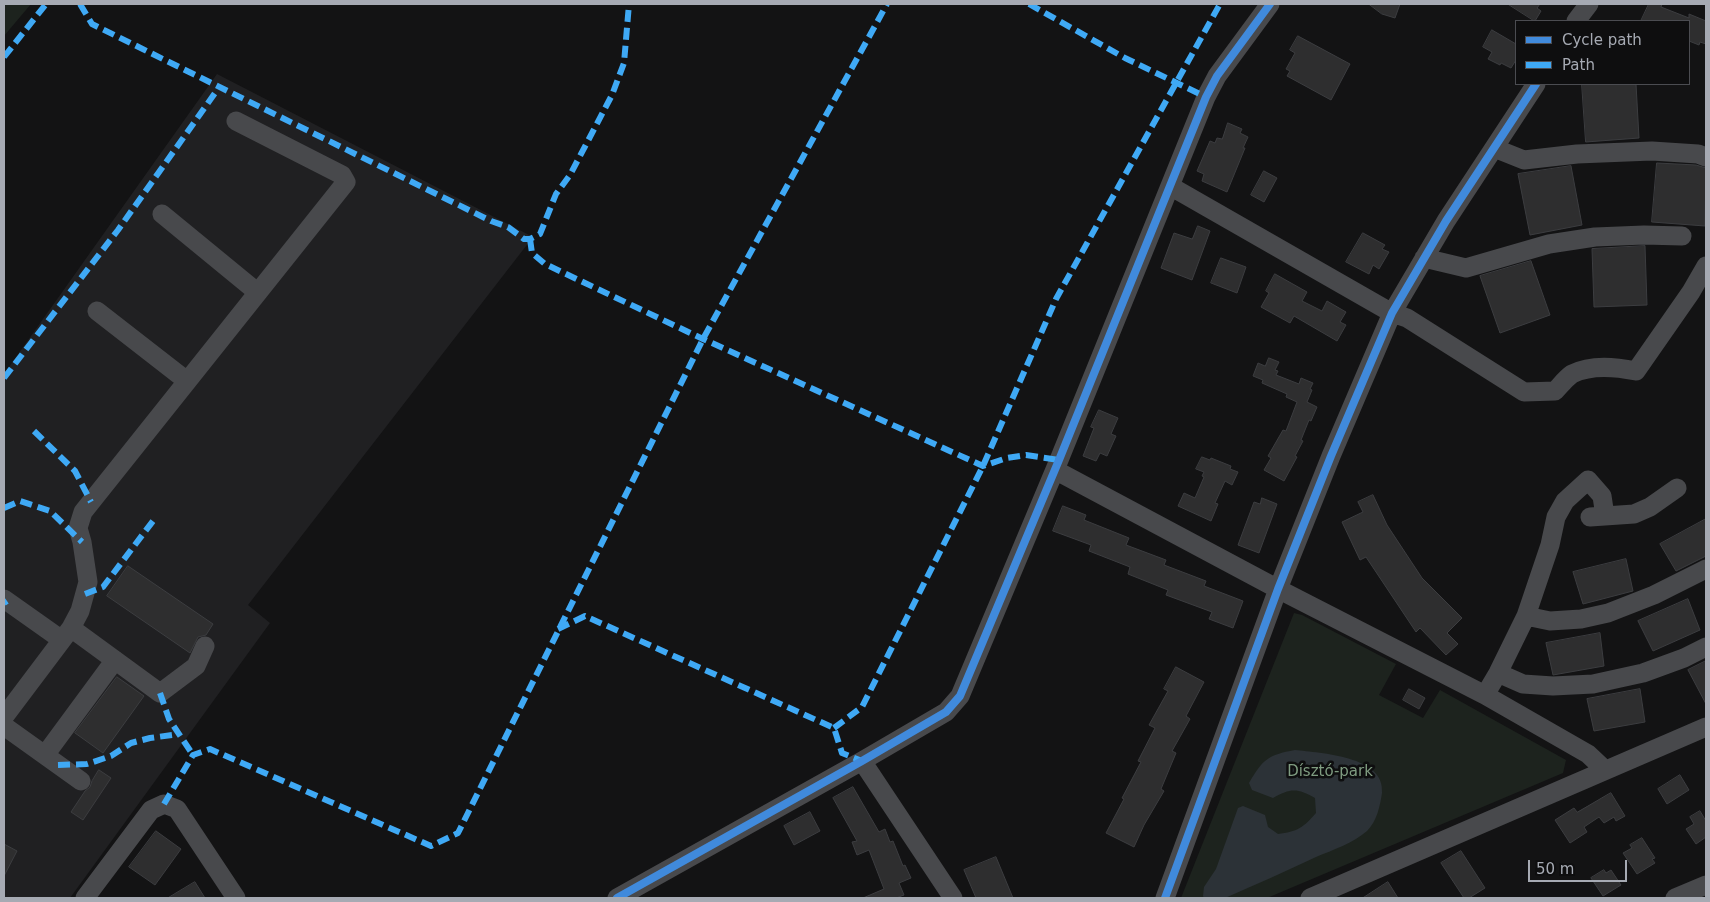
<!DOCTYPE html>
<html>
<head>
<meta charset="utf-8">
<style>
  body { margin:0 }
  #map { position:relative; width:1710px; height:902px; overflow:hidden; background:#131314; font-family:"DejaVu Sans",sans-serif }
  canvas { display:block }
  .frame { position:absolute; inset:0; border:5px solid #a6aab3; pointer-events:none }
  .legend { position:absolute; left:1515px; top:20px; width:175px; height:65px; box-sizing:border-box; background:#0e0e0f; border:1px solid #4b4c51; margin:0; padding:6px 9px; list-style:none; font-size:15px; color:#a6aab3 }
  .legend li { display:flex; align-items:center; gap:10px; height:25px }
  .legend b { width:25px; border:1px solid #4b4c51 }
  .scale { position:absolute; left:1528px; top:860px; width:99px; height:22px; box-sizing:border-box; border:2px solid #a6aab3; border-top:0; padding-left:6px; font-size:15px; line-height:18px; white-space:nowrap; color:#a6aab3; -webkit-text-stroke:4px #0e0e0f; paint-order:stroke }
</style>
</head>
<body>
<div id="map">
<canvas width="1710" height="902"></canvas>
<div class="frame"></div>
<ul class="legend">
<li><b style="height:6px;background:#408adc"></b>Cycle path</li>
<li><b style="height:6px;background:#3fa9f5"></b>Path</li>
</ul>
<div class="scale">50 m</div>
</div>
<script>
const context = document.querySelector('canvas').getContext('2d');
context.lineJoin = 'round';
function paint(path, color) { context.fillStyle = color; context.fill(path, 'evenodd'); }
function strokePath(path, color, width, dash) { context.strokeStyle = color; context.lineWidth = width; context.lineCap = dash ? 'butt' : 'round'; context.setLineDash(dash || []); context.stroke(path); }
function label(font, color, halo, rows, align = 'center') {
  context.font = font + ' "DejaVu Sans",sans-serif'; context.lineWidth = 5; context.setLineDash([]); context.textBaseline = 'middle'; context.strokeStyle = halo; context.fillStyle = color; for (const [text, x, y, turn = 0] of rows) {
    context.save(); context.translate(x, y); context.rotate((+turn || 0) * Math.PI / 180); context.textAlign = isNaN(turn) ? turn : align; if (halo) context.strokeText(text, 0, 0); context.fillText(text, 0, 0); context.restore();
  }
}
paint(new Path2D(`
  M 217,74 L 533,237 L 248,605 L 270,623 L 70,898 L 4,898 L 4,374 Z`), '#202022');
paint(new Path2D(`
  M 4,4 L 31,4 L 4,36 Z
  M 1294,613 L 1302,615 L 1396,664 L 1379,695 L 1423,718 L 1440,690 L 1566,760 L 1563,773 L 1267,898 L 1181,898 Z`), '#1d231e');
paint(new Path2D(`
  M 1295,750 C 1320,753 1386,756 1382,793 C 1380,806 1377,821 1367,831 C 1353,843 1333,850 1316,857 C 1286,871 1255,885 1225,898 L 1204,898 L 1203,896 L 1204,887 L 1216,869 L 1238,808 L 1243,806 L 1265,815 L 1268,827 L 1278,834 C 1297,832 1304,827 1316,813 L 1315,798 C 1298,788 1290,788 1273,798 L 1252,790 L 1249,783 C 1263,759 1268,755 1295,750 Z`), '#2c3237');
const building = new Path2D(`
  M 1369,4 L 1400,4 L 1395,18 L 1382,14 Z
  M 1508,4 L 1540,4 L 1537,8 L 1541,11 L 1535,21 Z
  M 1649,4 L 1662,4 L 1661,7 L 1689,18 L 1689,14 L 1706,21 L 1706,44 L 1700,42 L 1699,45 L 1689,41 L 1689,21 L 1641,21 Z
  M 1492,30 L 1516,44 L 1516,60 L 1511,68 L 1501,63 L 1500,65 L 1488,59 L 1492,52 L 1483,47 Z
  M 1298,36 L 1350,64 L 1331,100 L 1287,76 L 1290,71 L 1286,69 L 1295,53 L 1290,50 Z
  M 1582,84 L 1636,84 L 1639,138 L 1586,142 Z
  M 1228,123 L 1242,129 L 1240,133 L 1248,137 L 1243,148 L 1245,148 L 1227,192 L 1202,181 L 1204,174 L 1197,171 L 1210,141 L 1215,143 L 1217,138 L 1222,139 Z
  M 1657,163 L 1696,165 L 1706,168 L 1705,226 L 1652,222 Z
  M 1571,166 L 1582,225 L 1530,235 L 1518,174 Z
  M 1264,171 L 1277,178 L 1264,202 L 1251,195 Z
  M 1198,226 L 1210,231 L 1192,280 L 1161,268 L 1174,233 L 1192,239 Z
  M 1363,233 L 1385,245 L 1382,249 L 1389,252 L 1379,269 L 1373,265 L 1369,274 L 1346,262 Z
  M 1645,246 L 1647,305 L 1594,307 L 1592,249 Z
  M 1221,258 L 1246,267 L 1237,293 L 1211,283 Z
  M 1531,261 L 1550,315 L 1500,333 L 1480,276 Z
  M 1275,274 L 1307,292 L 1302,301 L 1322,311 L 1327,301 L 1346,312 L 1340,322 L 1346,325 L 1337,341 L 1294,316 L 1290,323 L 1261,307 L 1269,293 L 1266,291 Z
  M 1269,358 L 1279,362 L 1275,370 L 1278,371 L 1276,375 L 1299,384 L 1301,378 L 1313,383 L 1310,389 L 1312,390 L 1307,402 L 1317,407 L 1311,421 L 1309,420 L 1301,440 L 1303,441 L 1295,456 L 1297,457 L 1284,481 L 1264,470 L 1271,458 L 1268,456 L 1283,430 L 1286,431 L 1297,402 L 1286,397 L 1287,394 L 1262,383 L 1263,380 L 1253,376 L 1258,363 L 1265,366 Z
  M 1099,410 L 1118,418 L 1111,434 L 1116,436 L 1107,456 L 1100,453 L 1096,461 L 1083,456 L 1094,428 L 1091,427 Z
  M 1202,457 L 1210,460 L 1211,458 L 1231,466 L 1230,469 L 1238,472 L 1232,485 L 1225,481 L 1215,503 L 1218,504 L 1211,521 L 1178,506 L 1184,493 L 1195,498 L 1204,477 L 1202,476 L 1204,472 L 1196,469 Z
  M 1373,495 L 1387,525 L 1422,578 L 1462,618 L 1447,633 L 1458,644 L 1446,655 L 1420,628 L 1416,632 L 1366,557 L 1360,560 L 1342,522 L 1363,512 L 1358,502 Z
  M 1262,498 L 1277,504 L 1259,553 L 1238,545 L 1254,502 L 1260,504 Z
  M 1063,506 L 1086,515 L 1084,520 L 1129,538 L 1126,545 L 1166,560 L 1164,565 L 1206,581 L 1204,586 L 1243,601 L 1233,628 L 1209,619 L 1212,612 L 1166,595 L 1168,590 L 1128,574 L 1130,567 L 1089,551 L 1091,545 L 1053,531 Z
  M 1706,519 L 1706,556 L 1676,571 L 1660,544 Z
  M 1626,559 L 1633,591 L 1583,604 L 1573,572 Z
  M 128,566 L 213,624 L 206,635 L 198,637 L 190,653 L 107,596 Z
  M 1688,599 L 1700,630 L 1653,651 L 1638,621 Z
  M 1600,633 L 1604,666 L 1553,675 L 1546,643 Z
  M 1706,661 L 1706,704 L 1688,670 Z
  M 1176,667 L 1204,682 L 1186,716 L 1190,719 L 1172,751 L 1176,753 L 1161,789 L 1164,791 L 1144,825 L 1134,847 L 1106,833 L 1124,799 L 1122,798 L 1141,762 L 1138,761 L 1155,728 L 1149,725 L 1168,691 L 1164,689 Z
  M 117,677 L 144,696 L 103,753 L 75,733 Z
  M 1409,689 L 1425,698 L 1419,709 L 1403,700 Z
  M 1640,689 L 1645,722 L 1594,731 L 1587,699 Z
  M 99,770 L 111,778 L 83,820 L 71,812 L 85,791 L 90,787 L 92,781 Z
  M 1680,775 L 1689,790 L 1667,804 L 1658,789 Z
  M 853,787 L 879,832 L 885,829 L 890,842 L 893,841 L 903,866 L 905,865 L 911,878 L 899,883 L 904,895 L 896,898 L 863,898 L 884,889 L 869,850 L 857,855 L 852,842 L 857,841 L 833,798 Z
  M 1611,793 L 1625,816 L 1616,821 L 1614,817 L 1604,823 L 1599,817 L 1584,827 L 1587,832 L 1570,843 L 1555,820 L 1574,808 L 1577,812 Z
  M 1700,811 L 1706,821 L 1706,837 L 1696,844 L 1686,829 L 1694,824 L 1690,817 Z
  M 810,812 L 820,831 L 794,845 L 784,826 Z
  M 156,831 L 181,849 L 155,885 L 129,867 Z
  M 1642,838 L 1655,858 L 1652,859 L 1655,863 L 1637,874 L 1623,853 L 1632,848 L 1630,845 Z
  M 4,844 L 17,851 L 4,876 Z
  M 1461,851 L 1485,888 L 1469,898 L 1464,898 L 1441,863 Z
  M 996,857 L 1013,898 L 976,898 L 964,870 Z
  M 1604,870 L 1606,873 L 1611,870 L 1621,885 L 1603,896 L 1591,878 Z
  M 195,882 L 205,898 L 168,898 Z
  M 1388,882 L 1398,898 L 1363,898 Z`);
paint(building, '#2e2e2f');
strokePath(building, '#3c3d40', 1);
strokePath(new Path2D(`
  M 1576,21 L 1589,4
  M 1494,148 L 1524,160 L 1577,154 L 1652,151 L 1698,154 L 1706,157
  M 1170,186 L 1392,313 L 1407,318 L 1524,392 L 1555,391 C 1560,386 1566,378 1572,374 C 1592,364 1616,367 1636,371 L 1691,292 L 1706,266
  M 162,214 L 257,292
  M 1424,258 L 1466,268 L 1549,244 L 1595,237 L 1644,235 L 1682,236
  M 97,311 L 187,381
  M 1055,470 L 1278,589 L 1485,695 L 1588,754 L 1605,770
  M 1590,517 L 1634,514 L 1650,507 L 1677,488
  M 4,599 L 62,640
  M 1526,616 L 1550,621 L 1581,619 L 1608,613 L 1654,595 L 1706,569
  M 71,628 L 160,693 L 196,666 L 205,646
  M 1498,673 L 1523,684 L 1553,686 L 1593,684 L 1643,673 L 1684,658 L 1706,647
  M 1485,695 L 1498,673 L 1526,616 L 1550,545 L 1556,517 L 1565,501 L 1588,480 L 1602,496 L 1605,516
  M 4,717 L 71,628 L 80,611 L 88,582 L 82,542 L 78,528 L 83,512 L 346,182 L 342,175 L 236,121
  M 4,726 L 81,781
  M 45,755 L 115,660
  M 862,761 L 953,898
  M 85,898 L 151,810 L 164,804 L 177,809 L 236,898
  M 617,898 L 862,761 L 946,712 L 960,696 L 1059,460 L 1206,97 L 1217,76 L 1270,4
  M 1165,898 L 1278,589 L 1331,456 L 1392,313 L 1446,221 L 1536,84
  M 1310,898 L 1706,727
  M 1675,898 L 1706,885`), '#48494c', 19);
strokePath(new Path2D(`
  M 80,4 L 92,24 L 491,221 L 508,227 L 524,239 L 530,239 L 540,234 L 556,194 L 570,175 L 612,95 L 624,63 L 629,4
  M 1029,4 L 1125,58 L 1206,97
  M 4,57 L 46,4
  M 530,239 L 532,253 L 545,264 L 703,339 L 983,466 L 1007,458 L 1026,455 L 1059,460
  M 4,378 L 118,230 L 220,86
  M 34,431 L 75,471 L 91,502
  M 4,508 L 20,501 L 50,511 L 82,542
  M 85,594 L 103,587 L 156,517
  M 4,603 L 7,601
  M 558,629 L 585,616 L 834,728 L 842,753 L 862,761
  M 160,693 L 169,719 L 193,755
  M 834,728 L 862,707 L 983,466 L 1056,299 L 1220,4
  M 58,765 L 87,764 L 111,756 L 131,743 L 150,738 L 179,734
  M 164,804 L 193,755 L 210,749 L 431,846 L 458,833 L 703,339 L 887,4`), '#3fa9f5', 6, [12, 6]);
strokePath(new Path2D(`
  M 617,898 L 862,761 L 946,712 L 960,696 L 1059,460 L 1206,97 L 1217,76 L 1270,4
  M 1165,898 L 1278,589 L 1331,456 L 1392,313 L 1446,221 L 1536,84`), '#408adc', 8);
label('15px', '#7f9c81', '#0e0e0f', [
  ["Dísztó-park",1330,772]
]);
</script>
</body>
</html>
